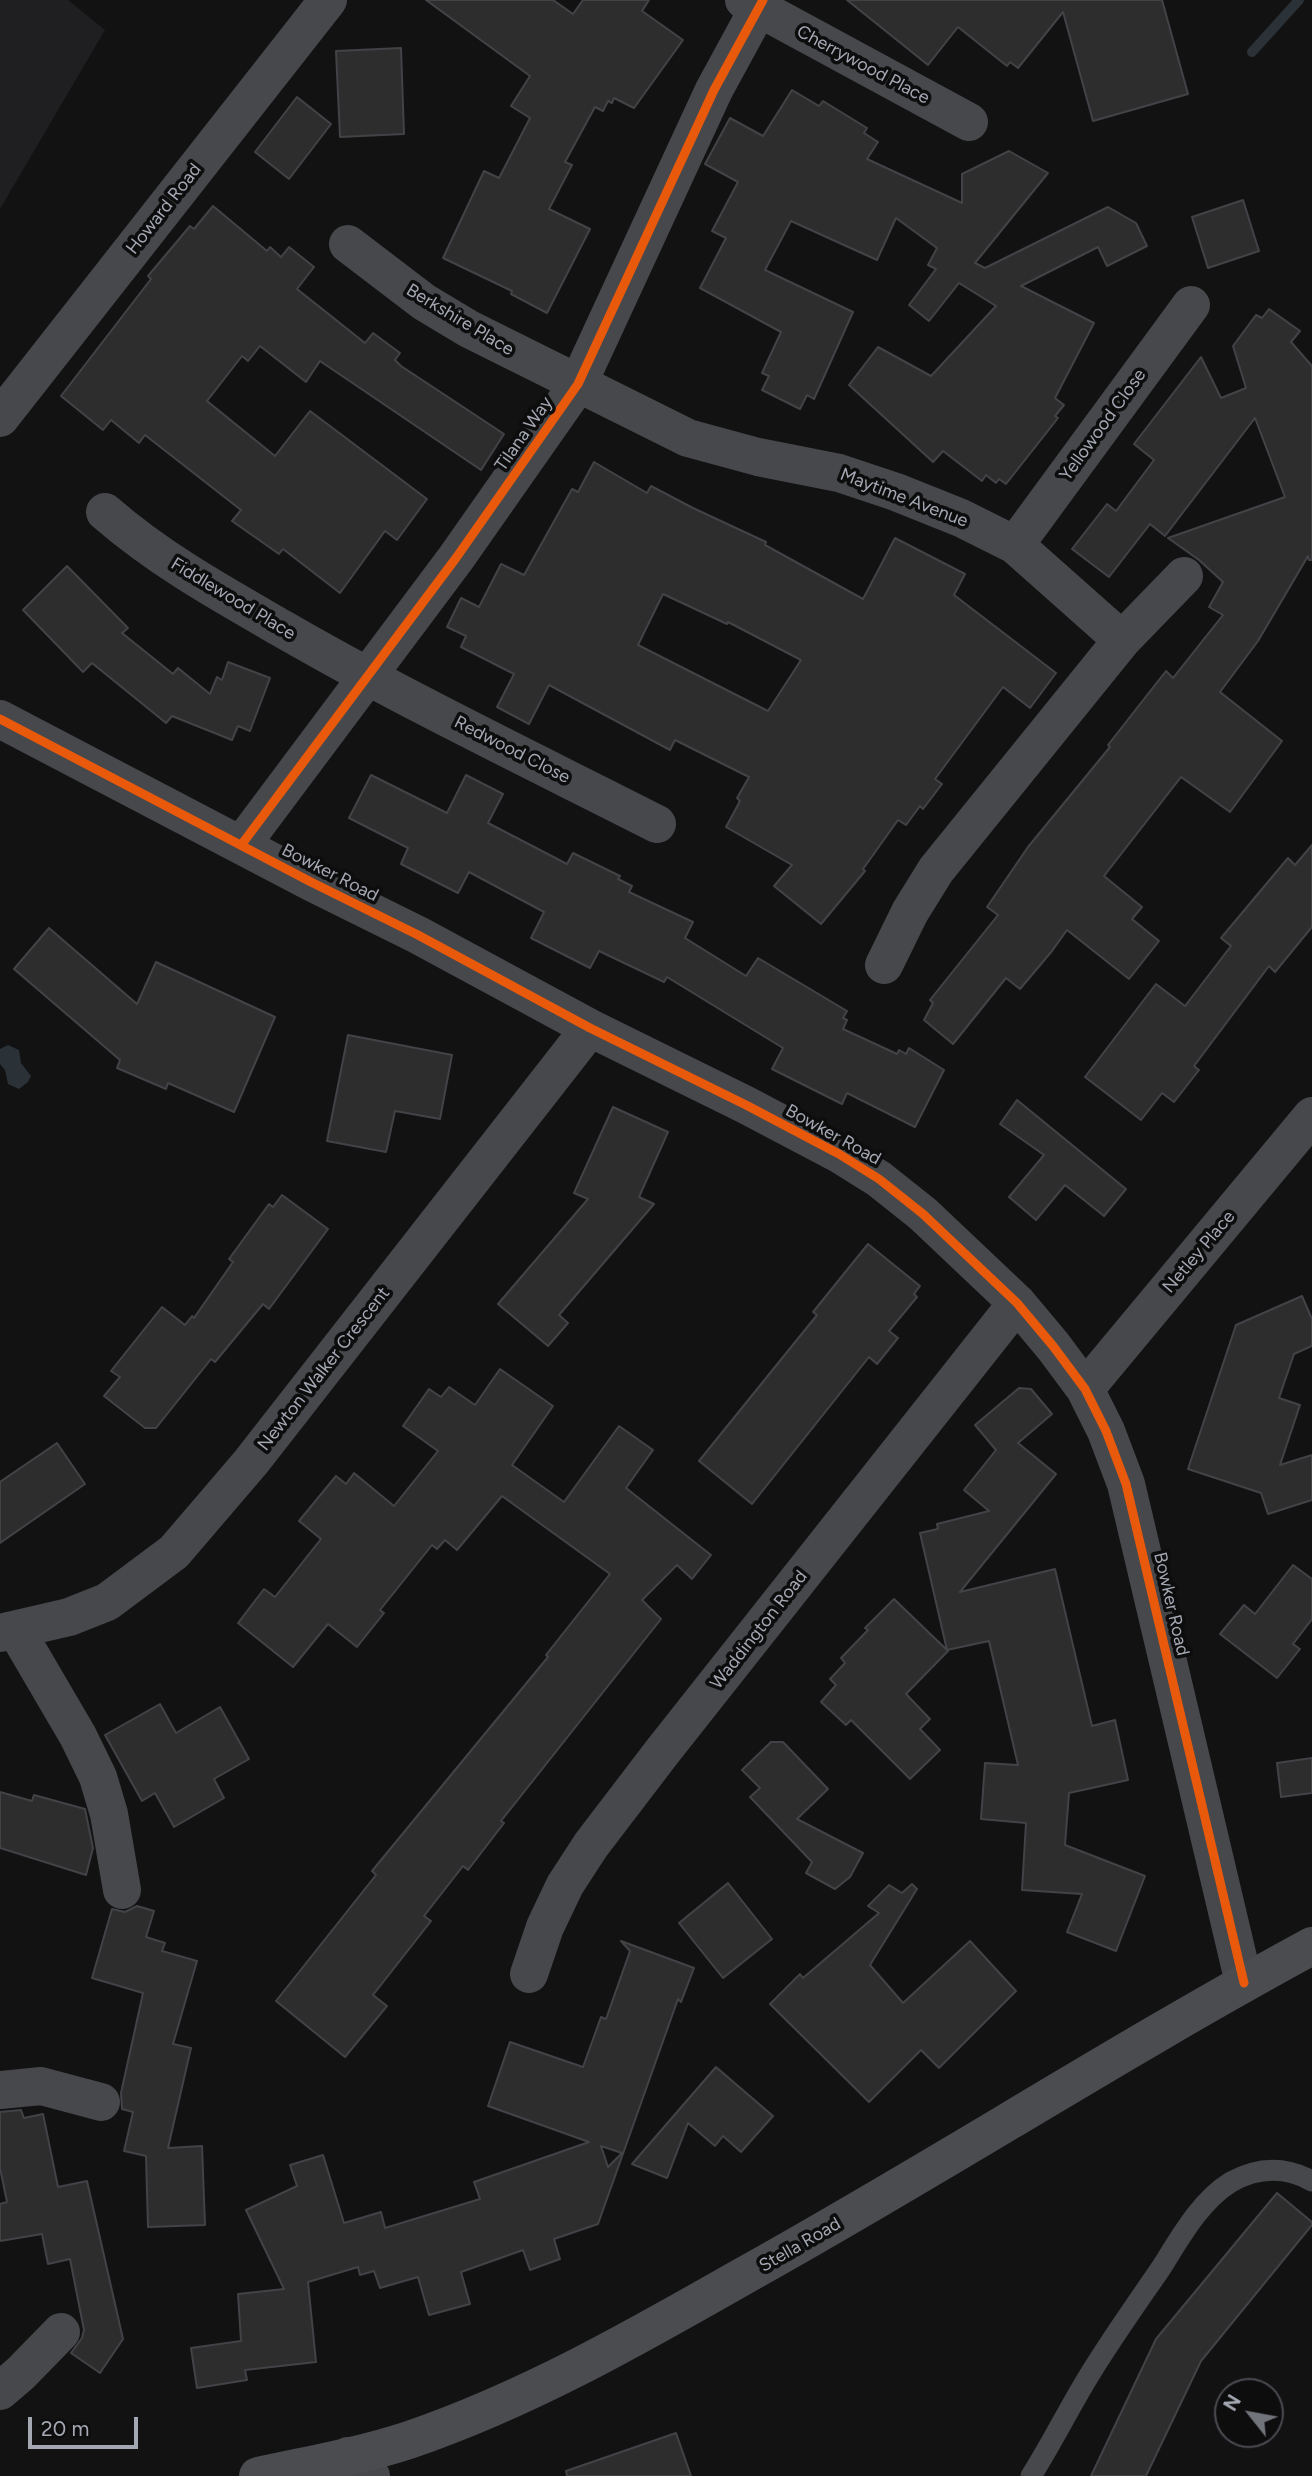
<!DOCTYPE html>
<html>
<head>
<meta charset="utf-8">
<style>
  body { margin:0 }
  #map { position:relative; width:1312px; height:2476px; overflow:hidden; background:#121213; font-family:Figtree,sans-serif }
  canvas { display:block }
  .north { position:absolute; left:1214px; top:2378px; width:70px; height:70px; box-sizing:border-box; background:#0d0d0e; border:2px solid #494b50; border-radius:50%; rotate:301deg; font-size:19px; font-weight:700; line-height:28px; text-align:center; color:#a4a8b3 }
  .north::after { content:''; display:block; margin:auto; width:24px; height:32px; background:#71747b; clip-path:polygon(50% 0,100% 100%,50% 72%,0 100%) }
  .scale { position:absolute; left:28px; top:2417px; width:110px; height:32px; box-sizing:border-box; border:4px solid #a4a8b3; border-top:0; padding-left:9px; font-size:21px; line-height:24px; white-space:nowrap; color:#a4a8b3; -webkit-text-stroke:5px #0d0d0e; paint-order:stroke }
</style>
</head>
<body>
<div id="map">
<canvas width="1312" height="2476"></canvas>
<div class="north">N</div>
<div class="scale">20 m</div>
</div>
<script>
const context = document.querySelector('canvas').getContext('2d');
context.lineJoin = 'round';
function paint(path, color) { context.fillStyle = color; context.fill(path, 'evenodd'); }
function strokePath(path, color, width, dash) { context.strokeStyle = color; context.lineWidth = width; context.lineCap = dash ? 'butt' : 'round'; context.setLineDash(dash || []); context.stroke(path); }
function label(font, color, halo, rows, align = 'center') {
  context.font = font + ' Figtree,sans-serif'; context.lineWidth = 7; context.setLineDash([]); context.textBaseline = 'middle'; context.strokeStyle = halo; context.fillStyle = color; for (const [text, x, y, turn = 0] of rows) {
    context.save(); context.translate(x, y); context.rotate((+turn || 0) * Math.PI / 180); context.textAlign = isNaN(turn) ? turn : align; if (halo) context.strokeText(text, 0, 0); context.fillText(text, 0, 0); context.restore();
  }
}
paint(new Path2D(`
  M 0,0 L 68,0 L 105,30 L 0,209 Z`), '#1f1f21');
paint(new Path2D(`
  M 8,1045 L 19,1050 L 21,1063 L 31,1076 L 28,1082 L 19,1089 L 8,1084 L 5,1070 L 0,1064 L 0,1049 Z`), '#2a3137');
strokePath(new Path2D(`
  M 1252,52 L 1299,0`), '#2a3137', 10);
const building = new Path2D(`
  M 426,0 L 553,0 L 573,14 L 583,0 L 649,0 L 642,11 L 683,40 L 634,108 L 614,98 L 612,103 L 608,101 L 603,111 L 595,107 L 565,162 L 572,165 L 549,209 L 590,229 L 547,313 L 511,294 L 512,291 L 443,258 L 484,171 L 499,178 L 530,118 L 511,106 L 530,76 Z
  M 847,0 L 1162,0 L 1188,94 L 1093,121 L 1063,12 L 1018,68 L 1010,62 L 1007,66 L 958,27 L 928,65 Z
  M 401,48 L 404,134 L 340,137 L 336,51 Z
  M 792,90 L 819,106 L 823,101 L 867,128 L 864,133 L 878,142 L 867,159 L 962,203 L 962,174 L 1009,151 L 1048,173 L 975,263 L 985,268 L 1108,207 L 1136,223 L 1147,246 L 1107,266 L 1098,247 L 1021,286 L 1094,323 L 1055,398 L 1064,405 L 1055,416 L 1058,418 L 1006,484 L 999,479 L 996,483 L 986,475 L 982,481 L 943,451 L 933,462 L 849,385 L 878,347 L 931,376 L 996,306 L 959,283 L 929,321 L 909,305 L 936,269 L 928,265 L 937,248 L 896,218 L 877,260 L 791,221 L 765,270 L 853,312 L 814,399 L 807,395 L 800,409 L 762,390 L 769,376 L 762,373 L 781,332 L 700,288 L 726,238 L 712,231 L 738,182 L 705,164 L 730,118 L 763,136 Z
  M 297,97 L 331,124 L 289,179 L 255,152 Z
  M 1243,200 L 1259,251 L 1208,268 L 1192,217 Z
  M 213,206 L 267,251 L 270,247 L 281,257 L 289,247 L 314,267 L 297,289 L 365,343 L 373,333 L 400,353 L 395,360 L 401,366 L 504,434 L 481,470 L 320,361 L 306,382 L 260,346 L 248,361 L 242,356 L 207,401 L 275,456 L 310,411 L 427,499 L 397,540 L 385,531 L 340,593 L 283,549 L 279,554 L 232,521 L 241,510 L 145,435 L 139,443 L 111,420 L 103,430 L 61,396 L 151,279 L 148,276 L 190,226 L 194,229 Z
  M 1269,309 L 1300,331 L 1291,342 L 1312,366 L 1312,560 L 1309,560 L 1308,556 L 1258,641 L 1220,692 L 1282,741 L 1230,812 L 1181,777 L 1104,876 L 1142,907 L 1132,919 L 1159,941 L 1129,979 L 1067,930 L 1052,951 L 1020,989 L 1006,978 L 953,1044 L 924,1020 L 933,1003 L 930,1000 L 998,915 L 987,907 L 1028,847 L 1110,747 L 1108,745 L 1166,671 L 1173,678 L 1223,615 L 1209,607 L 1223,582 L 1199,560 L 1168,538 L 1285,497 L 1255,418 L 1165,536 L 1150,524 L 1109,577 L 1072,549 L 1107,504 L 1116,511 L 1154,460 L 1134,444 L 1201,357 L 1221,398 L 1246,388 L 1233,346 L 1256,315 L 1262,318 Z
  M 594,462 L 647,493 L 651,486 L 693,508 L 766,542 L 765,545 L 863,599 L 895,538 L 965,574 L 954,595 L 1056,673 L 1030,708 L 1003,687 L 935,779 L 942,784 L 923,809 L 920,806 L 906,825 L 898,820 L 863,869 L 865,871 L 821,924 L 774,886 L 792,865 L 726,827 L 740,801 L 737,798 L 749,777 L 675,740 L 670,750 L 549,685 L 529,724 L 497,707 L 514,674 L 461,647 L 466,636 L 447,627 L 461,598 L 479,607 L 501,564 L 524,575 L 572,489 L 578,492 ZM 663,594 L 727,624 L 728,622 L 801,660 L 768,711 L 638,645 Z
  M 67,566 L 128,628 L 122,633 L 173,674 L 178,668 L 210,694 L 217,677 L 222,680 L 228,662 L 270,678 L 250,731 L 238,726 L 232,740 L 172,716 L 166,723 L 92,663 L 83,672 L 23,610 Z
  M 371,775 L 447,813 L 466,775 L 503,794 L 488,823 L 567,864 L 573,853 L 620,876 L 618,879 L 632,886 L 629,892 L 693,922 L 685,938 L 746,976 L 758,958 L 847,1011 L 843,1018 L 847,1020 L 843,1029 L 897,1054 L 899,1050 L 906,1054 L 909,1048 L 944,1070 L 915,1127 L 847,1093 L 842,1104 L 772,1069 L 783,1048 L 667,977 L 664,982 L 599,951 L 590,968 L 531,938 L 544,912 L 469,872 L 458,893 L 401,864 L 408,848 L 349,818 Z
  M 1312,845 L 1312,927 L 1275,972 L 1269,966 L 1194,1066 L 1199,1070 L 1174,1102 L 1162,1093 L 1141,1120 L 1085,1077 L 1156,984 L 1185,1006 L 1231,946 L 1221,938 L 1288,858 L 1295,865 Z
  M 49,928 L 137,1004 L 156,962 L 275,1017 L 234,1112 L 168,1083 L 166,1089 L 117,1068 L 120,1060 L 14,969 Z
  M 348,1035 L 452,1055 L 440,1119 L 395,1111 L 386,1152 L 327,1141 Z
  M 1017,1100 L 1126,1189 L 1104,1216 L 1065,1185 L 1036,1220 L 1009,1197 L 1044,1155 L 1000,1124 Z
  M 613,1107 L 668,1132 L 639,1197 L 654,1204 L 559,1315 L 568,1323 L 548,1346 L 498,1304 L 588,1199 L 574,1193 Z
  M 282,1195 L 328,1229 L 269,1309 L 263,1304 L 215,1362 L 211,1359 L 156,1428 L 145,1428 L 104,1396 L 120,1377 L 111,1371 L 162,1307 L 185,1325 L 192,1316 L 194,1318 L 233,1262 L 229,1259 L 269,1204 L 273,1207 Z
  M 868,1244 L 920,1286 L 914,1294 L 917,1297 L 889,1331 L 898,1338 L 877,1364 L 869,1357 L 752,1504 L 699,1461 L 817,1315 L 813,1312 Z
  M 1302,1296 L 1312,1319 L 1312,1346 L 1294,1354 L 1279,1398 L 1300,1405 L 1280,1465 L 1312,1455 L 1312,1500 L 1268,1514 L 1261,1493 L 1188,1469 L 1236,1325 Z
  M 500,1369 L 553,1406 L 512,1465 L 564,1502 L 619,1426 L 653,1450 L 626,1488 L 711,1555 L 692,1579 L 677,1565 L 642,1600 L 661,1619 L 501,1821 L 504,1823 L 468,1870 L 463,1866 L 424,1916 L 431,1921 L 373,1995 L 387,2006 L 345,2057 L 276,2001 L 376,1875 L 372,1871 L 548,1657 L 546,1655 L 610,1574 L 502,1496 L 457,1550 L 445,1540 L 437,1549 L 432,1545 L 380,1610 L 384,1613 L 357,1647 L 328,1624 L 293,1667 L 238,1623 L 264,1589 L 275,1597 L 321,1539 L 299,1521 L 336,1476 L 346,1484 L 354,1473 L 394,1506 L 438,1451 L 403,1426 L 429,1389 L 441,1397 L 449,1387 L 475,1405 Z
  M 1019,1388 L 1031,1389 L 1052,1414 L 1018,1443 L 1056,1474 L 960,1592 L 1055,1569 L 1092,1726 L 1115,1720 L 1128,1780 L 1069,1793 L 1065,1845 L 1145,1876 L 1116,1951 L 1067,1932 L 1082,1894 L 1022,1890 L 1026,1823 L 981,1819 L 985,1763 L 1018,1765 L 989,1641 L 947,1650 L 920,1533 L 938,1529 L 937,1524 L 989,1511 L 964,1490 L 996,1450 L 975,1425 Z
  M 57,1443 L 85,1484 L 0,1543 L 0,1482 Z
  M 1293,1565 L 1312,1579 L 1312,1619 L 1293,1644 L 1300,1649 L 1277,1678 L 1220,1634 L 1244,1605 L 1255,1614 Z
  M 894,1599 L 948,1651 L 906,1694 L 930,1719 L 920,1729 L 940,1750 L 910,1779 L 851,1720 L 846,1725 L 821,1702 L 836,1685 L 830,1679 L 845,1663 L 841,1658 L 868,1630 L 865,1628 Z
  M 160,1704 L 176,1733 L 220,1707 L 249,1759 L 214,1779 L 224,1798 L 174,1827 L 155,1793 L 142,1801 L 105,1735 Z
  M 771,1742 L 783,1742 L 828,1789 L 797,1819 L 863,1853 L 850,1877 L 835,1889 L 806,1873 L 812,1862 L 750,1797 L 760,1788 L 742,1770 Z
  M 1312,1758 L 1312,1793 L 1281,1797 L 1277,1763 Z
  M 0,1792 L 32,1801 L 34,1795 L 85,1809 L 93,1848 L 86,1875 L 0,1848 Z
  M 728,1883 L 772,1939 L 723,1978 L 679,1923 Z
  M 912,1884 L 917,1889 L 870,1965 L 903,2003 L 970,1941 L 1016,1991 L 939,2068 L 921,2050 L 869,2102 L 770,2004 L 800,1974 L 803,1978 L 879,1913 L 868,1906 L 889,1885 L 902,1893 Z
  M 137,1906 L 154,1911 L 146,1937 L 165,1943 L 162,1951 L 197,1961 L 173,2044 L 191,2048 L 168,2148 L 202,2146 L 205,2225 L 148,2227 L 146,2156 L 124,2151 L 133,2112 L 122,2109 L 121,2093 L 143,1993 L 92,1978 L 112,1909 L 125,1912 Z
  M 621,1941 L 694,1968 L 681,2002 L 678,1999 L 598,2224 L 554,2239 L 560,2259 L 530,2270 L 523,2250 L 461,2272 L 470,2304 L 429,2315 L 418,2277 L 380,2288 L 374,2271 L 360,2275 L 358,2267 L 308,2282 L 316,2362 L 245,2370 L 247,2380 L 197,2388 L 191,2348 L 241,2341 L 238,2294 L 284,2289 L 246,2210 L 297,2186 L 290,2165 L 323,2155 L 344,2223 L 381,2212 L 385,2228 L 480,2199 L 474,2182 L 589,2142 L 488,2106 L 510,2042 L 583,2067 L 601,2017 L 606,2019 L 630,1951 ZM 601,2146 L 622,2153 L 608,2167 Z
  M 716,2067 L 773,2116 L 741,2152 L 723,2136 L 715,2146 L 688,2123 L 667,2178 L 632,2164 Z
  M 21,2110 L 24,2118 L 43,2114 L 58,2187 L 87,2181 L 123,2339 L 100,2373 L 71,2353 L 82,2338 L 84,2330 L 70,2259 L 48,2264 L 42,2234 L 0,2241 L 0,2204 L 7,2202 L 0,2168 L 0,2112 Z
  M 1277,2193 L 1312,2222 L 1312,2225 L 1201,2361 L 1146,2476 L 1091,2476 L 1156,2339 Z
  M 676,2433 L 691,2476 L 567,2476 L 566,2471 Z`);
paint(building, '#2d2d2e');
strokePath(building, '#424346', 2);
strokePath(new Path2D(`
  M 1031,2476 C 1052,2443 1069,2408 1090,2374 C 1112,2338 1137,2303 1161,2268 C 1180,2238 1200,2201 1231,2182 C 1258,2167 1285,2166 1312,2181`), '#47484b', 21);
strokePath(new Path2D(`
  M 744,0 L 969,122
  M 348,244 L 424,302 L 469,329 L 688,438 L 758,457 L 839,473 L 896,492 L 961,518 L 1015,545 L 1122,640
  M 0,418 L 328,0
  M 105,512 C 159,559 220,593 281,628 C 404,699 531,760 657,824
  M 1015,545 L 1191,305
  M 0,719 L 311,882 L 418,935 L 590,1028 L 746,1105 L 839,1154 L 879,1179 L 923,1214 L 1017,1303 L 1053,1346 L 1085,1389 L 1106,1431 L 1126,1484 L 1244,1983
  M 242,844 L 456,558 L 578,384 L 714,90 L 763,0
  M 884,965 L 910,912 L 936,870 L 1122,640 L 1184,576
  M 1085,1389 L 1312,1116
  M 16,1630 L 78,1736 L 98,1777 L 109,1814 L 122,1890
  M 0,1633 L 69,1617 L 107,1602 L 174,1552 L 251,1462 L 590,1028
  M 529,1974 L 545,1927 L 565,1885 L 591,1845 L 662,1752 L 1017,1303
  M 0,2090 L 41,2086 L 101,2102
  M 0,2391 L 21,2373 L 61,2332
  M 348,2456 L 371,2476`), '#47484b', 38);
strokePath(new Path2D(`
  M 258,2476 C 309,2465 360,2456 409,2440 C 526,2400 633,2339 740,2278 C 933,2171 1118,2051 1312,1946`), '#4b4c4f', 38);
strokePath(new Path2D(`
  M 0,719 L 311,882 L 418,935 L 590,1028 L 746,1105 L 839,1154 L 879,1179 L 923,1214 L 1017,1303 L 1053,1346 L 1085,1389 L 1106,1431 L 1126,1484 L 1244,1983
  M 242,844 L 456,558 L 578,384 L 714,90 L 763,0`), '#e8590c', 9);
label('18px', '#a4a8b3', '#0d0d0e', [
  ["Cherrywood Place",863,65,28],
  ["Howard Road",164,209,-52],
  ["Berkshire Place",460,320,31],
  ["Yellowood Close",1103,425,-54],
  ["Tilana Way",524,434,-55],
  ["Maytime Avenue",904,498,21],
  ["Fiddlewood Place",233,599,31],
  ["Redwood Close",512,750,27],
  ["Bowker Road",330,873,27],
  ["Bowker Road",833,1135,29],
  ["Netley Place",1199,1252,-50],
  ["Newton Walker Crescent",324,1369,-52],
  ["Bowker Road",1171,1604,77],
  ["Waddington Road",759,1630,-52],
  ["Stella Road",800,2245,-30]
]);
</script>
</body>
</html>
